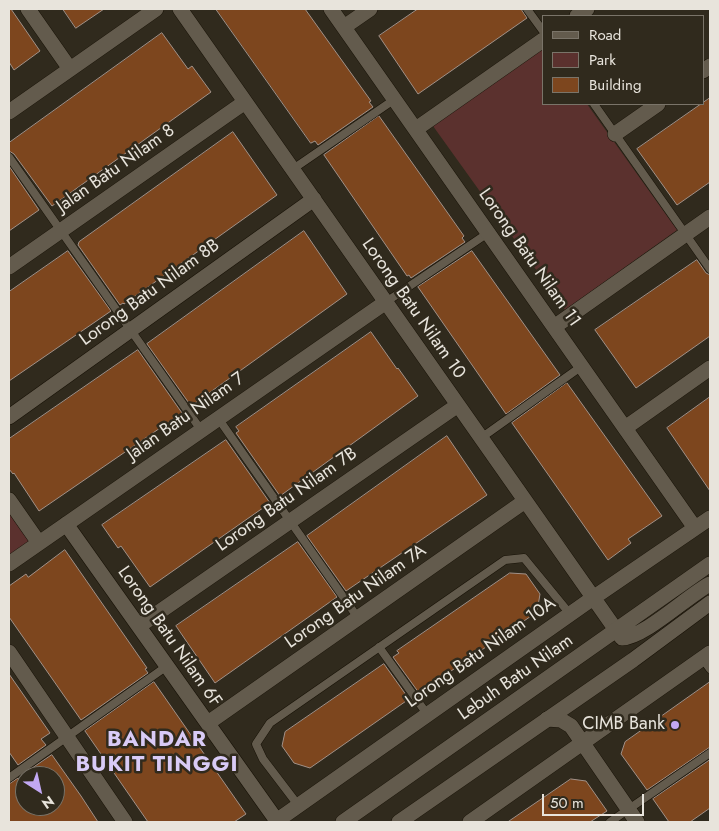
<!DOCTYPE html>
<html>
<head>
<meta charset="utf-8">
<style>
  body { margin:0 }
  #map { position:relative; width:719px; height:831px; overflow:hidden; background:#302a1d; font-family:Jost,sans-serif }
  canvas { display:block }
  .frame { position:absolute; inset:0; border:10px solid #e8e4dc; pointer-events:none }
  .legend { position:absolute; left:542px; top:15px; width:162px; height:90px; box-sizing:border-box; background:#302a1d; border:1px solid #7a7469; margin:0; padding:6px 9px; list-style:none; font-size:15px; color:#e8e4dc }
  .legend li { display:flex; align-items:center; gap:10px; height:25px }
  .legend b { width:25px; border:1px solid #7a7469 }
  .north { position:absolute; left:15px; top:766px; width:50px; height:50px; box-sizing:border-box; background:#302a1d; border:1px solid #7a7469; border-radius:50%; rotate:145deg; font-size:14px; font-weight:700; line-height:20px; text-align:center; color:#e8e4dc }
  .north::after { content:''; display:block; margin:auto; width:18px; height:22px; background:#c2a8f3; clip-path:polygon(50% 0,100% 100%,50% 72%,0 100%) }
  .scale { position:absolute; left:542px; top:794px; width:102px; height:22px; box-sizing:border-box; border:2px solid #e8e4dc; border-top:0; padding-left:6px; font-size:15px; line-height:18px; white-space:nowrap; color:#e8e4dc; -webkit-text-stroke:4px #302a1d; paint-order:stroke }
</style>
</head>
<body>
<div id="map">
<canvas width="719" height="831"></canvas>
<div class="frame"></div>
<ul class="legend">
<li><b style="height:6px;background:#635b4d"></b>Road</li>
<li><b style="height:14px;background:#5b312e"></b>Park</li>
<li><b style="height:14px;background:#7d461e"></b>Building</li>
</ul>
<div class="north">N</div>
<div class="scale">50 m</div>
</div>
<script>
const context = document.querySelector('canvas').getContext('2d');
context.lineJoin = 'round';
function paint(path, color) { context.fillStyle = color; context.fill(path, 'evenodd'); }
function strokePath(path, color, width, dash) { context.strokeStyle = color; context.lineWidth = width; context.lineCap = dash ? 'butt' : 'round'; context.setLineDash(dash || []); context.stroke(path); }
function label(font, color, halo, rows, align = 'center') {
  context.font = font + ' Jost,sans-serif'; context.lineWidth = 5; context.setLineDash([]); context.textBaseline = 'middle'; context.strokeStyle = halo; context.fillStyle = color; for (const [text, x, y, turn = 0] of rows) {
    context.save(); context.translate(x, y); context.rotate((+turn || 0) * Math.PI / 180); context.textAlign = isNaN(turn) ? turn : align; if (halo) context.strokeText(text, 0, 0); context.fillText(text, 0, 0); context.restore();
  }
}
paint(new Path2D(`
  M 543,47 L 543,104 L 587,104 L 677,230 L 565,310 L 433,126 Z
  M 9,508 L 31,540 L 9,556 Z`), '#5b312e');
const building = new Path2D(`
  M 9,9 L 11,9 L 40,51 L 14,70 L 9,62 Z
  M 63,9 L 104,9 L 76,28 Z
  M 216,9 L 305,9 L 371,101 L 369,102 L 373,107 L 318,145 L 315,141 L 311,143 Z
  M 418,9 L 521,9 L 527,18 L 418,94 L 379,36 Z
  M 162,33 L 188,69 L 192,66 L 211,92 L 52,206 L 14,154 L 9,151 L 9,143 Z
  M 710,98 L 710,182 L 677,205 L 637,149 Z
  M 379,116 L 464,236 L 462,238 L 465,242 L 411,278 L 409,275 L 407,276 L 324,155 Z
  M 233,132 L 277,195 L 134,297 L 124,304 L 123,303 L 120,305 L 78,245 L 79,242 Z
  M 9,166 L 39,210 L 9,231 Z
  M 304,231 L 347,294 L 191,406 L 147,344 Z
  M 68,251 L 111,311 L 9,381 L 9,292 Z
  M 472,251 L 560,375 L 506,414 L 418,287 Z
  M 697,260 L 706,273 L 710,275 L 710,336 L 636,388 L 595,330 Z
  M 371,332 L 397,369 L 398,368 L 418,396 L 280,496 L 236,433 L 239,431 L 236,427 Z
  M 138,350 L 182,413 L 39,511 L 14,473 L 13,474 L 9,469 L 9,439 Z
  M 567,383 L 662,516 L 628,539 L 631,543 L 608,560 L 512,423 Z
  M 710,397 L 710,491 L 667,428 Z
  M 447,436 L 487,495 L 346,591 L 307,536 Z
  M 226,440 L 270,503 L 150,587 L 121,546 L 118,548 L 102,525 Z
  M 298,542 L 337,597 L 215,683 L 176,626 Z
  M 65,550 L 147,668 L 145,669 L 148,673 L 81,720 L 9,617 L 9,586 L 26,574 L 28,577 Z
  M 510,573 L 526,574 L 540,594 L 537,612 L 419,693 L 393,657 L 399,653 L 397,651 Z
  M 384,664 L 409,699 L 310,768 L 294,763 L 282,746 L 285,732 Z
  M 9,674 L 50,733 L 41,739 L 46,745 L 18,765 L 9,752 Z
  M 154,682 L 246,814 L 234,822 L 148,822 L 85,731 Z
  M 710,682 L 710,747 L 647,790 L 621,754 L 625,742 Z
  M 52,755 L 81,796 L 98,822 L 9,822 L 9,784 L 18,778 L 25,788 L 25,806 L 55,806 L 55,776 L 25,776 L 24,774 Z
  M 710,760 L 710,808 L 690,822 L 669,822 L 653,799 Z
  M 571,779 L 586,781 L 607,811 L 590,822 L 508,822 Z`);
paint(building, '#7d461e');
strokePath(building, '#a19188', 1);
const lane = new Path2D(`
  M 527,9 L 543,31
  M 594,104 L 710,269
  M 9,157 L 201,430
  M 293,169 L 395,99
  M 386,302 L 488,233
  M 218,418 L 358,618
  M 481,438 L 582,366
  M 379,647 L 427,714
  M 702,658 L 710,669
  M 9,778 L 167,666
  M 298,805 L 263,759 L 256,744 L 270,723 L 505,560 L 524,558 L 570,614
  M 610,822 L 710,753`);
const street = new Path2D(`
  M 28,9 L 70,69
  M 180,9 L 616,630
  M 331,9 L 695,528
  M 577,16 L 587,9
  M 344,27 L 370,9
  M 703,71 L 710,66
  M 9,112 L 156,9
  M 416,129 L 543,40
  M 615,134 L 658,104
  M 9,267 L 245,102
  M 554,327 L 710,217
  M 9,417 L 314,199
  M 625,428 L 710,368
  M 9,500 L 39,543
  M 66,524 L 277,821
  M 9,564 L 386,302
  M 139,626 L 458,405
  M 9,652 L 125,822
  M 547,719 L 561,720 L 571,726 L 637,822
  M 208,723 L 525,501
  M 275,822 L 593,598 L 710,518
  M 470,822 L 710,653`);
const secondary = new Path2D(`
  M 616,630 L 622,638 C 645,637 687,596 710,584
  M 343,822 L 710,564
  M 399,822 L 633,660 L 710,603`);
strokePath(lane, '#181207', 9);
strokePath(street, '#181207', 16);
strokePath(secondary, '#181207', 16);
strokePath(lane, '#635b4d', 8);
strokePath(street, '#635b4d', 15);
strokePath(secondary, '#635b4d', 15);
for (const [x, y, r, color] of [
  [675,725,5,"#c2a8f3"]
]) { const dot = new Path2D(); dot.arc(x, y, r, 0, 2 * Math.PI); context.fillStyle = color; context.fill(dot); strokePath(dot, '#302a1d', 2); }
label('18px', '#e8e4dc', '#302a1d', [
  ["Jalan Batu Nilam 8",116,169,-35],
  ["Lorong Batu Nilam 11",529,258,55],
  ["Lorong Batu Nilam 8B",150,293,-36],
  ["Lorong Batu Nilam 10",413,309,55],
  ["Jalan Batu Nilam 7",186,417,-35],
  ["Lorong Batu Nilam 7B",287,500,-35],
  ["Lorong Batu Nilam 7A",356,597,-35],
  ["Lorong Batu Nilam 6F",169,637,55],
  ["Lorong Batu Nilam 10A",481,653,-35],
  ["Lebuh Batu Nilam",516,678,-35]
]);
label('18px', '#e8e4dc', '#302a1d', [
  ["CIMB Bank",665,725]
], 'right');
context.letterSpacing = '1px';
label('bold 22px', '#d9cbf6', '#302a1d', [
  ["BANDAR",157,741],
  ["BUKIT TINGGI",157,766]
]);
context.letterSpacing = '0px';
</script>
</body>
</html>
